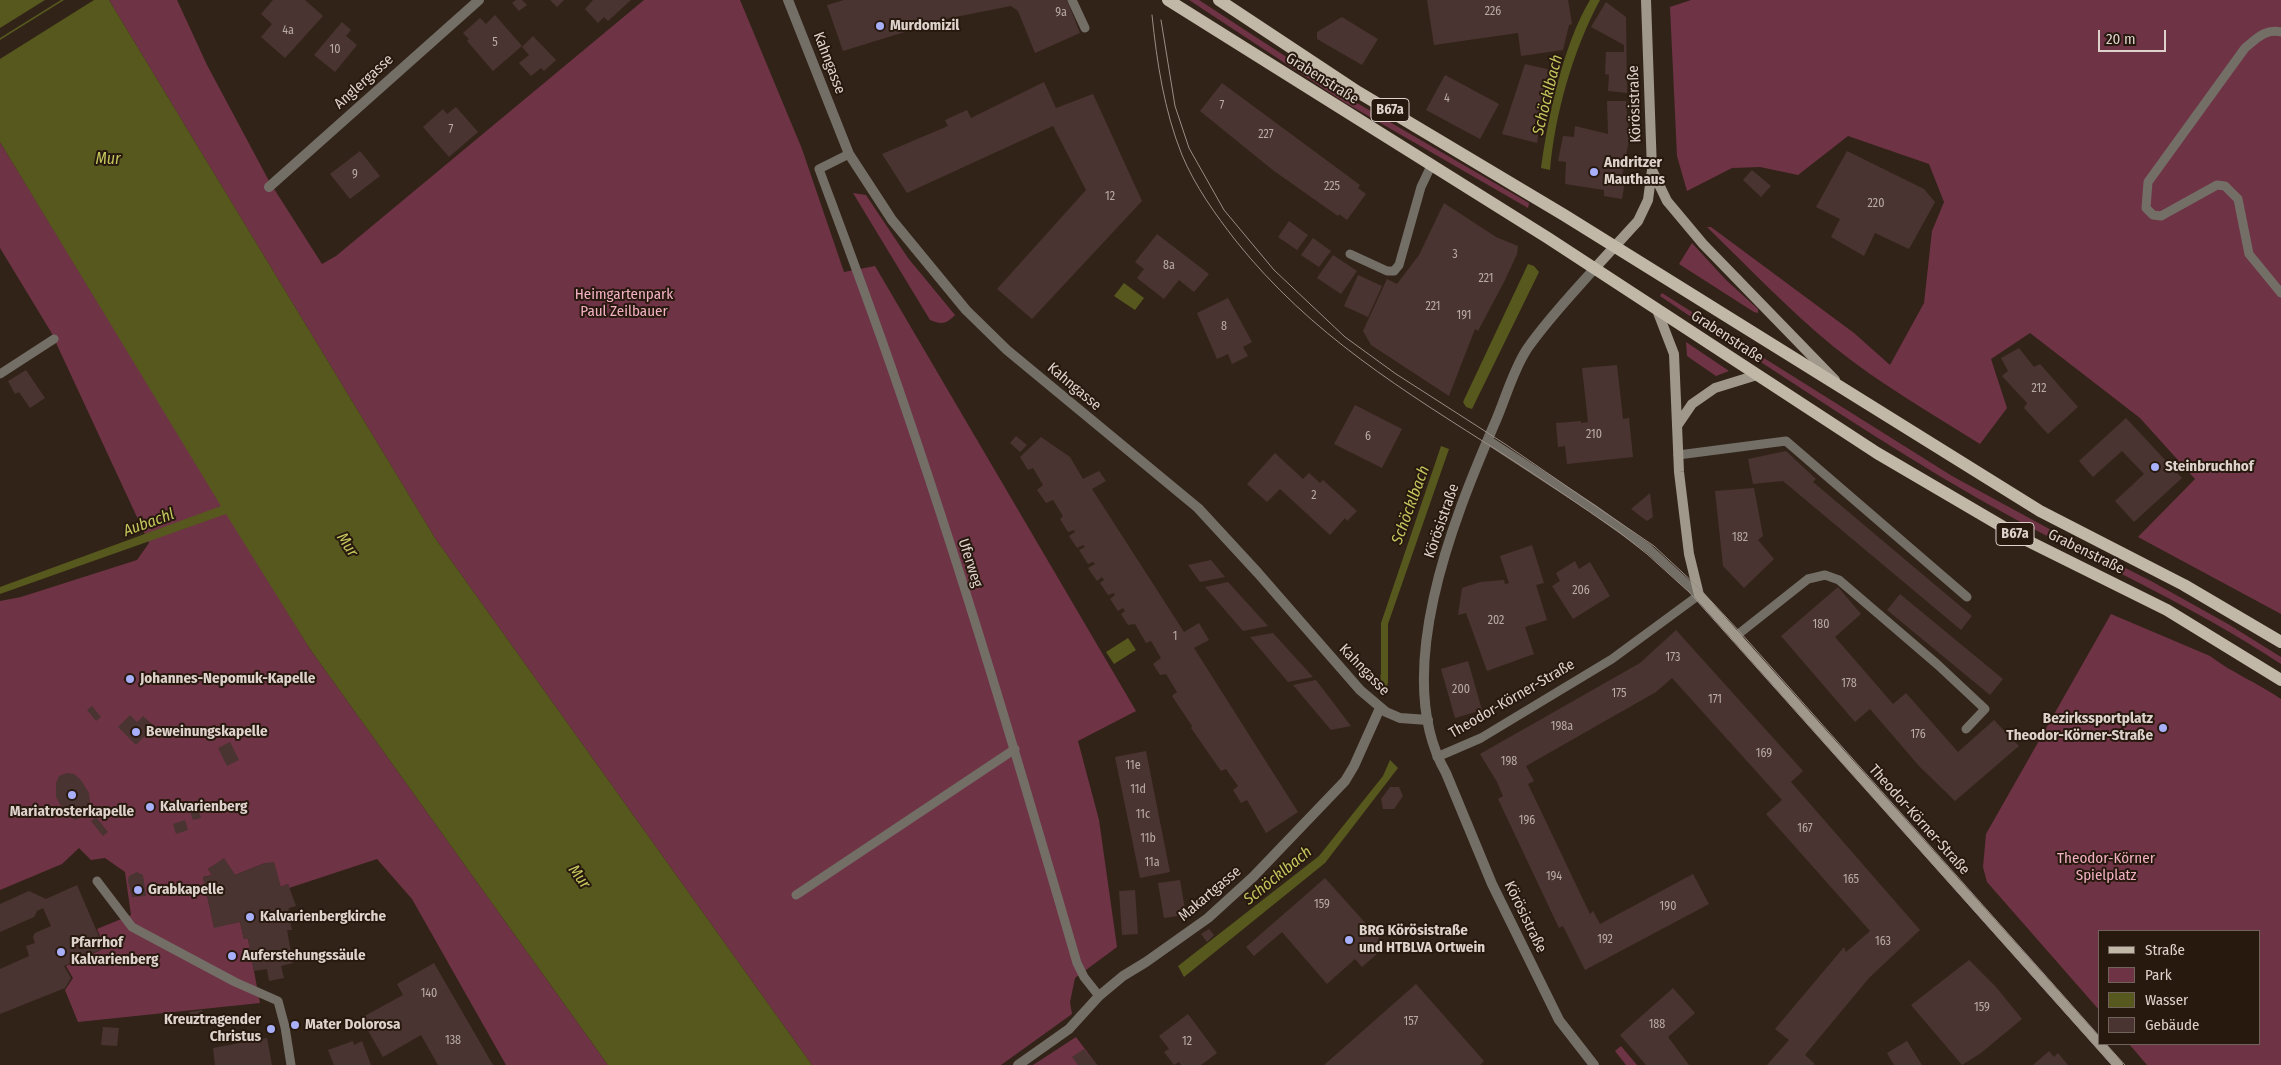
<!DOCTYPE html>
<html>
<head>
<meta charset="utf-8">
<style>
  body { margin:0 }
  #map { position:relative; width:2281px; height:1065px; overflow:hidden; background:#322318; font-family:"Fira Sans Condensed",sans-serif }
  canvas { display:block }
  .legend { position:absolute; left:2098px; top:930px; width:162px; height:115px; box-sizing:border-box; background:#28190f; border:1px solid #71635b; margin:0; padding:6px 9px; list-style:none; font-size:15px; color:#ded3cc }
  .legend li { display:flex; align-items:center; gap:10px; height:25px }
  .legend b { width:25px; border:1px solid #71635b }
  .scale { position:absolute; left:2098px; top:30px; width:68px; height:22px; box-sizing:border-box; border:2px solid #ded3cc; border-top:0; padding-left:6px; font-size:15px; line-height:18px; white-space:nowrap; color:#ded3cc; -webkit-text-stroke:4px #28190f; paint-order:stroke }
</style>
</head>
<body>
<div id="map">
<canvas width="2281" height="1065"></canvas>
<ul class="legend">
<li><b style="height:6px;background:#c1b8a7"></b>Straße</li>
<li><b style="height:14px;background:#6f3346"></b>Park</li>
<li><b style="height:14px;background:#56581d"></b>Wasser</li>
<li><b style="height:14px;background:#493431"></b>Gebäude</li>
</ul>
<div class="scale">20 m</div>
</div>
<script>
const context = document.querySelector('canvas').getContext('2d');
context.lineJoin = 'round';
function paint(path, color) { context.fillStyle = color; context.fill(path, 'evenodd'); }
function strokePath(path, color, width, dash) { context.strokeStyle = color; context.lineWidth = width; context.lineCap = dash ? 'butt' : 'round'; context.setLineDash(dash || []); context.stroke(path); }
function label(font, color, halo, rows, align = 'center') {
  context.font = font + ' "Fira Sans Condensed",sans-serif'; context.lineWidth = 4; context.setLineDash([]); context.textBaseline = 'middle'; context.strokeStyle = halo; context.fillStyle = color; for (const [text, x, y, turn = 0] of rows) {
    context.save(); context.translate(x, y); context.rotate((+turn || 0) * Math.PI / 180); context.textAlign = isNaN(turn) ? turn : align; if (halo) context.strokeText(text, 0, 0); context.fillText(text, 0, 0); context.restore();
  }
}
paint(new Path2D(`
  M 109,0 L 177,0 L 207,65 L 269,181 L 322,264 L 336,256 L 644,0 L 740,0 L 802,149 L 844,272 L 875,266 L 1136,711 L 1078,741 L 1099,820 L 1117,947 L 1075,978 L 1070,1002 L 1072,1014 L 1001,1065 L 812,1065 L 435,538 Z
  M 1189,0 L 1199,0 L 1357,103 L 1529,203 L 1528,208 L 1344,102 Z
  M 1691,0 L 2281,0 L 2281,614 L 2138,537 L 2195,479 L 2140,418 L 2030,333 L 1991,359 L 2007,408 L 1980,444 C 1931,413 1880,384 1834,347 C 1789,310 1749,268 1707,227 L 1711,227 L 1854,333 L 1890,365 L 1924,303 L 1932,231 L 1944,202 L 1929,164 L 1848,136 L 1798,175 L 1760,167 L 1732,168 L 1687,191 L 1677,156 L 1670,7 Z
  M 0,142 L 310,649 L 608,1065 L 506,1065 L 412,899 L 377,859 L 289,888 L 288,884 L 281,887 L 265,863 L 235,875 L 224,859 L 208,869 L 212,875 L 203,877 L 214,927 L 240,922 L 244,939 L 248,939 L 260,1003 L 78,1022 L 65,990 L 73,978 L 66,966 L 105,948 L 97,929 L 131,915 L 125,872 L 105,858 L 91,860 L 79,848 L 62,864 L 0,890 L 0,601 L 21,597 L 137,560 L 149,543 L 51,332 L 0,248 Z
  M 853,193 L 866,195 L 908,258 L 955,315 C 946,324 942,325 930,320 Z
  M 1692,243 L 1726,280 L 1758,309 L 1758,313 L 1754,312 L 1679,264 Z
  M 1662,293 L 1703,319 L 1703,325 L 1660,296 Z
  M 1732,338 L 1952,476 L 2064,537 L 2151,581 L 2228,624 L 2281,657 L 2281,664 C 2197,608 2104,567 2015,519 C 1917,466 1825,404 1732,343 Z
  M 1686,342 L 1729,371 L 1716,376 L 1687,356 Z
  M 2111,614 L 2210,656 C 2232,673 2258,683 2281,699 L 2281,1065 L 2147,1065 L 2129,1044 L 2260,1044 L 2260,931 L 2100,931 L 2100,1011 L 1987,882 L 1983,867 L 1986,834 Z
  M 1076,1037 L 1097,1065 L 1033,1065 Z
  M 1621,1046 L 1637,1065 L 1626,1065 L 1615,1051 Z`), '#6f3346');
paint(new Path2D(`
  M 0,0 L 109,0 L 435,538 L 812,1065 L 608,1065 L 310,649 L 226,514 L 0,594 L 0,587 L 221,506 L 0,142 Z
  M 1590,0 L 1600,0 C 1573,50 1555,114 1550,170 L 1541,168 C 1548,117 1563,45 1590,0 Z
  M 1528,264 L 1534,266 L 1539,272 L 1472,409 L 1466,407 L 1463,402 Z
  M 1124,283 L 1144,298 L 1135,310 L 1114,296 Z
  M 1441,446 L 1449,449 L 1388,624 L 1388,683 L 1381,686 L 1381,623 Z
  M 1128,638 L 1136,650 L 1114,664 L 1106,652 Z
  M 1390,760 L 1398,768 L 1325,863 L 1184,977 L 1178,966 L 1319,856 L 1383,776 Z`), '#56581d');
paint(new Path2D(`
  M 45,0 L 61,0 L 0,38 L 0,28 Z
  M 64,0 L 94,0 L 0,59 L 0,40 Z`), '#322318');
strokePath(new Path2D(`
  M 1384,688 L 1384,676`), '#56581d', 7);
paint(new Path2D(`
  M 273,0 L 305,0 L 323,16 L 285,58 L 261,37 L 272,24 L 261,14 Z
  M 516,0 L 522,0 L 527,5 L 519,11 L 512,3 Z
  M 550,0 L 564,0 L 557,7 Z
  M 593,0 L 631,0 L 608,21 L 604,17 L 598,23 L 585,9 Z
  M 844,0 L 1067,0 L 1080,33 L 1035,53 L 1018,11 L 1011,6 L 950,18 L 843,51 L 827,5 Z
  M 1427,0 L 1568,0 L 1572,24 L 1569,25 L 1563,50 L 1521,56 L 1518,33 L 1434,45 Z
  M 1606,2 L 1626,17 L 1627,93 L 1608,91 L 1609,75 L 1605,74 L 1606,52 L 1624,52 L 1624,45 L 1591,27 Z
  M 495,15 L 522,46 L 493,71 L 467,41 L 469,39 L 463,33 L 480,18 L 486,24 Z
  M 1342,17 L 1378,39 L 1362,65 L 1317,39 L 1317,32 Z
  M 342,22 L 351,30 L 346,36 L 357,45 L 335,72 L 314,55 Z
  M 533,36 L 556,60 L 544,71 L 541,68 L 531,76 L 519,63 L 529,55 L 522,47 Z
  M 1525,64 L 1555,71 L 1540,123 L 1537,143 L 1502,134 Z
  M 1445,75 L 1499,104 L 1480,139 L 1426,110 Z
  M 1044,82 L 1056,108 L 1093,94 L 1142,201 L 1032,319 L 997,289 L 1086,190 L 1053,126 L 907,193 L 882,154 L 948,126 L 945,120 L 967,110 L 971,118 Z
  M 1222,83 L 1360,185 L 1358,188 L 1366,194 L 1347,220 L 1339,214 L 1338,216 L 1274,171 L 1200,111 Z
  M 1607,101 L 1626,101 L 1629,140 L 1621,182 L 1625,181 L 1622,199 L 1604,196 L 1604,190 L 1565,184 L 1566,162 L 1558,161 L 1563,136 L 1574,137 L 1575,126 L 1608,134 Z
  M 456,107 L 478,132 L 449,157 L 423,127 L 443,109 L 447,114 Z
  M 360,151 L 380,176 L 350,199 L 330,174 Z
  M 1847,151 L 1924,189 L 1935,202 L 1909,249 L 1875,233 L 1864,256 L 1831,237 L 1840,219 L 1816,207 Z
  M 1752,170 L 1771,186 L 1761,197 L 1743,180 Z
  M 1444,203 L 1496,237 L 1518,246 L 1517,254 L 1505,280 L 1478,331 L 1475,329 L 1449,396 L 1371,345 L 1363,331 L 1387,279 L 1397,284 L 1419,255 Z
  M 1289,221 L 1308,235 L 1297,250 L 1278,237 Z
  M 1157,234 L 1209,274 L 1194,292 L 1179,280 L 1164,299 L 1137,278 L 1144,269 L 1135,262 Z
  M 1313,238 L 1331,251 L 1319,267 L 1301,255 Z
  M 1333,255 L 1357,271 L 1341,294 L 1317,278 Z
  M 1358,275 L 1382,286 L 1368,317 L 1344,306 Z
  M 1228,298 L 1252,342 L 1243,347 L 1248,356 L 1232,364 L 1228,354 L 1217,359 L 1197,313 Z
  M 2019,348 L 2034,367 L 2040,364 L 2078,407 L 2048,434 L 2024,408 L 2027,403 L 2002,376 L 2008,371 L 2001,358 Z
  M 1617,365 L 1623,419 L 1629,418 L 1633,457 L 1567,464 L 1565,446 L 1558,447 L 1556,423 L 1581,421 L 1581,423 L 1588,422 L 1582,368 Z
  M 26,370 L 45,398 L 30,408 L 19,392 L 15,394 L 8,381 Z
  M 1355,405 L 1402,429 L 1382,468 L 1334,444 Z
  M 2126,418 L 2182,478 L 2134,522 L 2115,501 L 2144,474 L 2122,451 L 2093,477 L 2079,461 Z
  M 1016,436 L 1027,445 L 1020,452 L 1010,443 Z
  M 1041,437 L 1070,457 L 1083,479 L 1099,471 L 1106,481 L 1092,489 L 1184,632 L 1199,623 L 1209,640 L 1194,648 L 1298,812 L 1266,833 L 1247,800 L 1241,803 L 1233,790 L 1238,786 L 1226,769 L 1221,771 L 1191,728 L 1192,726 L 1172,696 L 1177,692 L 1166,674 L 1160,675 L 1153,664 L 1161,658 L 1151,641 L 1146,643 L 1135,624 L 1128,625 L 1121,614 L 1125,611 L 1123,608 L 1118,611 L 1110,599 L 1115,595 L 1114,593 L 1108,595 L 1100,583 L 1104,580 L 1102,577 L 1097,581 L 1088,568 L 1095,564 L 1093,562 L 1088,564 L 1079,550 L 1085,547 L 1083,545 L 1077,548 L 1069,536 L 1075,532 L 1074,530 L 1068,532 L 1060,519 L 1063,516 L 1053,500 L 1046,503 L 1037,490 L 1043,485 L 1033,468 L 1028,470 L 1020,457 Z
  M 1786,451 L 1816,479 L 1813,482 L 1972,616 L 1961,630 L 1783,481 L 1753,484 L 1748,459 Z
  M 1275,453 L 1303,479 L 1309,473 L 1320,483 L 1323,480 L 1357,511 L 1347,521 L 1345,518 L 1330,535 L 1280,489 L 1267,502 L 1247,484 Z
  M 1754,488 L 1763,536 L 1758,540 L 1774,559 L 1744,588 L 1723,566 L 1715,491 Z
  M 1650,493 L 1653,517 L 1647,521 L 1631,509 Z
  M 1532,545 L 1544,583 L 1536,585 L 1547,620 L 1525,627 L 1534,654 L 1487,671 L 1466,613 L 1458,615 L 1462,588 L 1480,582 L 1504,580 L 1505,584 L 1509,583 L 1500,556 Z
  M 1211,560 L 1225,577 L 1200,582 L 1188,565 Z
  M 1575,561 L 1579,569 L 1590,562 L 1610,596 L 1573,619 L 1552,586 L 1560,581 L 1556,573 Z
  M 1228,582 L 1268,626 L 1243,631 L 1205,587 Z
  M 1838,587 L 1861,614 L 1835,637 L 1893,704 L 1906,693 L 1958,752 L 1994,720 L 2019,746 L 1955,801 L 1919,766 L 1870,709 L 1855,722 L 1781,636 Z
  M 1900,594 L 2003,679 L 1990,695 L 1887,610 Z
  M 1676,630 L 1803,771 L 1791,782 L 1920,930 L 1869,978 L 1805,1055 L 1815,1064 L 1813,1065 L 1767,1065 L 1789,1040 L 1775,1029 L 1844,947 L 1846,952 L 1870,931 L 1766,814 L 1782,800 L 1672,678 L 1656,692 L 1526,766 L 1534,781 L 1528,784 L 1590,914 L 1593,911 L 1600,924 L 1693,874 L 1709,904 L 1585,970 L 1563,926 L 1559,928 L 1498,799 L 1503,796 L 1497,782 L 1480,754 L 1640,663 Z
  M 1273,633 L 1313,677 L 1288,682 L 1250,637 Z
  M 1468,661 L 1482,710 L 1455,718 L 1441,669 Z
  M 127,673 L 136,678 L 132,685 L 123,680 Z
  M 1316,680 L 1351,726 L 1331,730 L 1293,685 Z
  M 92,706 L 101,717 L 96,721 L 87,710 Z
  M 130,715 L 137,722 L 143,716 L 154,726 L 136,745 L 118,727 Z
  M 230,742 L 239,760 L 227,766 L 218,748 Z
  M 1146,751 L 1170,872 L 1140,878 L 1115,757 Z
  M 67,773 L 74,774 L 81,780 L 89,793 L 90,804 L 87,815 L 75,820 L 65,813 L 56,797 L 56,783 L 59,776 Z
  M 1390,787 L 1399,787 L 1403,796 L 1394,809 L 1383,809 L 1381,799 Z
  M 197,805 L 201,818 L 193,820 L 189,808 Z
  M 96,817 L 108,832 L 103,836 L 91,821 Z
  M 185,820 L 188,830 L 176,834 L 173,824 Z
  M 224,858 L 235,875 L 265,863 L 274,862 L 281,887 L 288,884 L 296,906 L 289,908 L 288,913 L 292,930 L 287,930 L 293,963 L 281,966 L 284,978 L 269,981 L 267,969 L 254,971 L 248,939 L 244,939 L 240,922 L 214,928 L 203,877 L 212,875 L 208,869 Z
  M 137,872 L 143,875 L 146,896 L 132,897 L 128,881 L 129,876 Z
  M 1325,878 L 1386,946 L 1362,967 L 1355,959 L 1327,984 L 1282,932 L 1254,956 L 1246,947 Z
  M 1180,880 L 1186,915 L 1164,918 L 1158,883 Z
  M 77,885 L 104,948 L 64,966 L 71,978 L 65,988 L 0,1014 L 0,969 L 29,956 L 26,946 L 35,943 L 33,937 L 35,933 L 51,926 L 43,908 L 37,911 L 34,917 L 0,932 L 0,904 L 29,891 L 46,899 Z
  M 1135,890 L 1138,934 L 1122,935 L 1119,891 Z
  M 1209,929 L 1214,935 L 1207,942 L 1201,934 Z
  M 1969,960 L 1996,987 L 2022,1019 L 1981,1053 L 1962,1065 L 1911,1005 Z
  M 434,963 L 493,1065 L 438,1065 L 421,1035 L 383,1057 L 361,1018 L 403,995 L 397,984 Z
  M 1416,984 L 1484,1061 L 1480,1065 L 1324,1065 Z
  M 1673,988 L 1695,1013 L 1668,1037 L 1689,1065 L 1646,1065 L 1620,1035 Z
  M 202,1010 L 203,1021 L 191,1022 L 189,1012 Z
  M 1188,1014 L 1217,1053 L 1201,1065 L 1181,1065 L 1179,1062 L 1174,1065 L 1164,1052 L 1169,1049 L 1159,1036 Z
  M 103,1027 L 119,1028 L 117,1046 L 101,1045 Z
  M 267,1038 L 272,1065 L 215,1065 L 213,1048 Z
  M 353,1041 L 354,1045 L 362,1041 L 371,1065 L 334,1065 L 328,1050 Z
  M 1907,1041 L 1922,1065 L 1894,1065 L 1887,1053 Z
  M 1084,1049 L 1097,1065 L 1078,1065 L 1072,1057 Z
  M 2049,1051 L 2054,1057 L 2058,1053 L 2068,1065 L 2033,1065 Z`), '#493431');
strokePath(new Path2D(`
  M 1072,0 L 1085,28
  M 2281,32 C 2266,28 2256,39 2245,48 L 2148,182 L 2146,208 L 2153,215 L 2161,216 L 2217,185 L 2225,186 L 2238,199 L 2249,254 L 2281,293
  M 849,154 L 819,169 C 845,239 871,308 895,378 C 962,571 1020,767 1077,963 L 1084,977 L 1099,996
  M 1350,254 L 1387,271 L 1394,271 L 1399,265 L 1421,187 L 1431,166
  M 0,374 L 54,339
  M 1678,455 L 1786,441 L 1967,597
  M 1736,636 L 1808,579 L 1825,575 L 1839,580 L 1938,665 L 1985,709 L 1966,729
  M 1437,757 L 1481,738 L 1612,659 L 1699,595 L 1649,549 L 1592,508 L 1488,440
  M 97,881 L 132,927 L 235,982 L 278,1001 L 285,1027 L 291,1065
  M 796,895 L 1015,749`), '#736f67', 9);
strokePath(new Path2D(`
  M 788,0 L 849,154 L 892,220 L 966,310 L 1007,350 L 1198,508 L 1258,573 L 1360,690 L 1386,712 L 1400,718 L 1428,720
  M 269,187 L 479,0
  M 1018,1065 L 1069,1029 L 1099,996 L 1123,976 L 1146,962 L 1208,918 L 1253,877 L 1345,781 L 1354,766 L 1380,708`), '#736f67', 10);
strokePath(new Path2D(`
  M 1594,1065 L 1559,1020 L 1492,884 L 1446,773 C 1390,676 1453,520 1494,425 C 1505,401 1512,372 1527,349 C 1547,320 1572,294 1595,268`), '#736f67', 10);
strokePath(new Path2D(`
  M 1652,170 L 1667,201 L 1703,244 L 1835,380
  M 1595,268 L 1638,221 L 1648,200 L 1652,170 L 1646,0
  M 1657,310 L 1674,354 L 1679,472 L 1689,554 L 1699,595 L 2118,1065
  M 1677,426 L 1692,404 L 1715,388 L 1757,375`), '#9f988b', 10);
strokePath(new Path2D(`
  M 1168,0 L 1548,238 L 1877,453 L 2022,538 L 2167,610 L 2281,680
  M 1219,0 L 1358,92 L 1564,215 L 2040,511 L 2184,585 L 2281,642`), '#c1b8a7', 12);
strokePath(new Path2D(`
  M 1152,15 C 1157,63 1164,110 1182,155 C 1195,186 1215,214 1236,241 C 1311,335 1404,391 1503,454 C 1542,479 1581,506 1619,532 L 1647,554 L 1689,592 L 2112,1065
  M 1161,20 L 1175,106 L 1189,148 L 1224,210 L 1274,270 L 1345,337 L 1396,374 L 1505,444 L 1654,546 L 1697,586 L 1740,632 L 2100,1037
  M 2106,1044 L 2125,1065`), '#9a8d85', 1);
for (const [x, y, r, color] of [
  [880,26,5,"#a8b0fc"],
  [1594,172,5,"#a8b0fc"],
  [2155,467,5,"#a8b0fc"],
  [130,679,5,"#a8b0fc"],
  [2163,728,5,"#a8b0fc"],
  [136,732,5,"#a8b0fc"],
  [72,795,5,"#a8b0fc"],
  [150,807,5,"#a8b0fc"],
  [138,890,5,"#a8b0fc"],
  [250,917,5,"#a8b0fc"],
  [1349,940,5,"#a8b0fc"],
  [61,952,5,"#a8b0fc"],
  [232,956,5,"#a8b0fc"],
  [295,1025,5,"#a8b0fc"],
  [271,1029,5,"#a8b0fc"]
]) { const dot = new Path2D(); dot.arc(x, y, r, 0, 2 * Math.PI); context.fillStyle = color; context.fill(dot); strokePath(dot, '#28190f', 2); }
label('12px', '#b9aba5', null, [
  ["226",1493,12],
  ["9a",1061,13],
  ["4a",288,31],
  ["5",495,43],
  ["10",335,50],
  ["4",1447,99],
  ["7",1222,106],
  ["7",451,130],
  ["227",1266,135],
  ["9",355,175],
  ["225",1332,187],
  ["12",1110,197],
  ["220",1876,204],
  ["3",1455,255],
  ["8a",1169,266],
  ["221",1486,279],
  ["221",1433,307],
  ["191",1464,316],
  ["8",1224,327],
  ["212",2039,389],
  ["210",1594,435],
  ["6",1368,437],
  ["2",1314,496],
  ["182",1740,538],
  ["206",1581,591],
  ["202",1496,621],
  ["180",1821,625],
  ["1",1175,637],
  ["173",1673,658],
  ["178",1849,684],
  ["200",1461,690],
  ["175",1619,694],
  ["171",1715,700],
  ["198a",1562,727],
  ["176",1918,735],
  ["169",1764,754],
  ["198",1509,762],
  ["11e",1133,766],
  ["11d",1138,790],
  ["11c",1143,815],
  ["196",1527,821],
  ["167",1805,829],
  ["11b",1148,839],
  ["11a",1152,863],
  ["194",1554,877],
  ["165",1851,880],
  ["159",1322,905],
  ["190",1668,907],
  ["192",1605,940],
  ["163",1883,942],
  ["140",429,994],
  ["159",1982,1008],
  ["157",1411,1022],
  ["188",1657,1025],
  ["138",453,1041],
  ["12",1187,1042]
]);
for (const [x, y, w] of [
  [1390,110,38],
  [2015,534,38]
]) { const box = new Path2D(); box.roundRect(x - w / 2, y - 11.5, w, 23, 4); context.fillStyle = '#28190f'; context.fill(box); strokePath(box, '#ded3cc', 1); }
label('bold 14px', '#ded3cc', null, [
  ["B67a",1390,110],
  ["B67a",2015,534]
]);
label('bold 15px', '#ded3cc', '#28190f', [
  ["Murdomizil",890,26],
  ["Andritzer",1604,163],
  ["Mauthaus",1604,180],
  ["Steinbruchhof",2165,467],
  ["Johannes-Nepomuk-Kapelle",140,679],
  ["Bezirkssportplatz",2153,719,"right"],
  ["Theodor-Körner-Straße",2153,736,"right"],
  ["Beweinungskapelle",146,732],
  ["Kalvarienberg",160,807],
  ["Mariatrosterkapelle",72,812,"center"],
  ["Grabkapelle",148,890],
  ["Kalvarienbergkirche",260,917],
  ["BRG Körösistraße",1359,931],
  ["und HTBLVA Ortwein",1359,948],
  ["Pfarrhof",71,943],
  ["Kalvarienberg",71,960],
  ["Auferstehungssäule",242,956],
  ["Kreuztragender",261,1020,"right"],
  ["Christus",261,1037,"right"],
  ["Mater Dolorosa",305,1025]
], 'left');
label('15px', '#ded3cc', '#28190f', [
  ["Kahngasse",829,63,69],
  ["Grabenstraße",1322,79,32],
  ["Anglergasse",364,82,-42],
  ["Körösistraße",1635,104,-92],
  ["Grabenstraße",1727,337,33],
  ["Kahngasse",1074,387,40],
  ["Körösistraße",1442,521,-71],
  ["Grabenstraße",2086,552,26],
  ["Uferweg",970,563,72],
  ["Kahngasse",1364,670,46],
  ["Theodor-Körner-Straße",1512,699,-30],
  ["Theodor-Körner-Straße",1919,820,48],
  ["Makartgasse",1210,894,-40],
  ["Körösistraße",1525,917,64]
]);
label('15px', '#f2b1c3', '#28190f', [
  ["Heimgartenpark",624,295],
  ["Paul Zeilbauer",624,312],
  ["Theodor-Körner",2106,859],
  ["Spielplatz",2106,876]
]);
label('italic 16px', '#c3c75d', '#28190f', [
  ["Schöcklbach",1548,95,-76],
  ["Mur",108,160],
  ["Schöcklbach",1411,505,-70],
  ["Aubachl",149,523,-20],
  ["Mur",347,545,57],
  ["Schöcklbach",1278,876,-39],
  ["Mur",579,877,54]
]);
</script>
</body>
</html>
